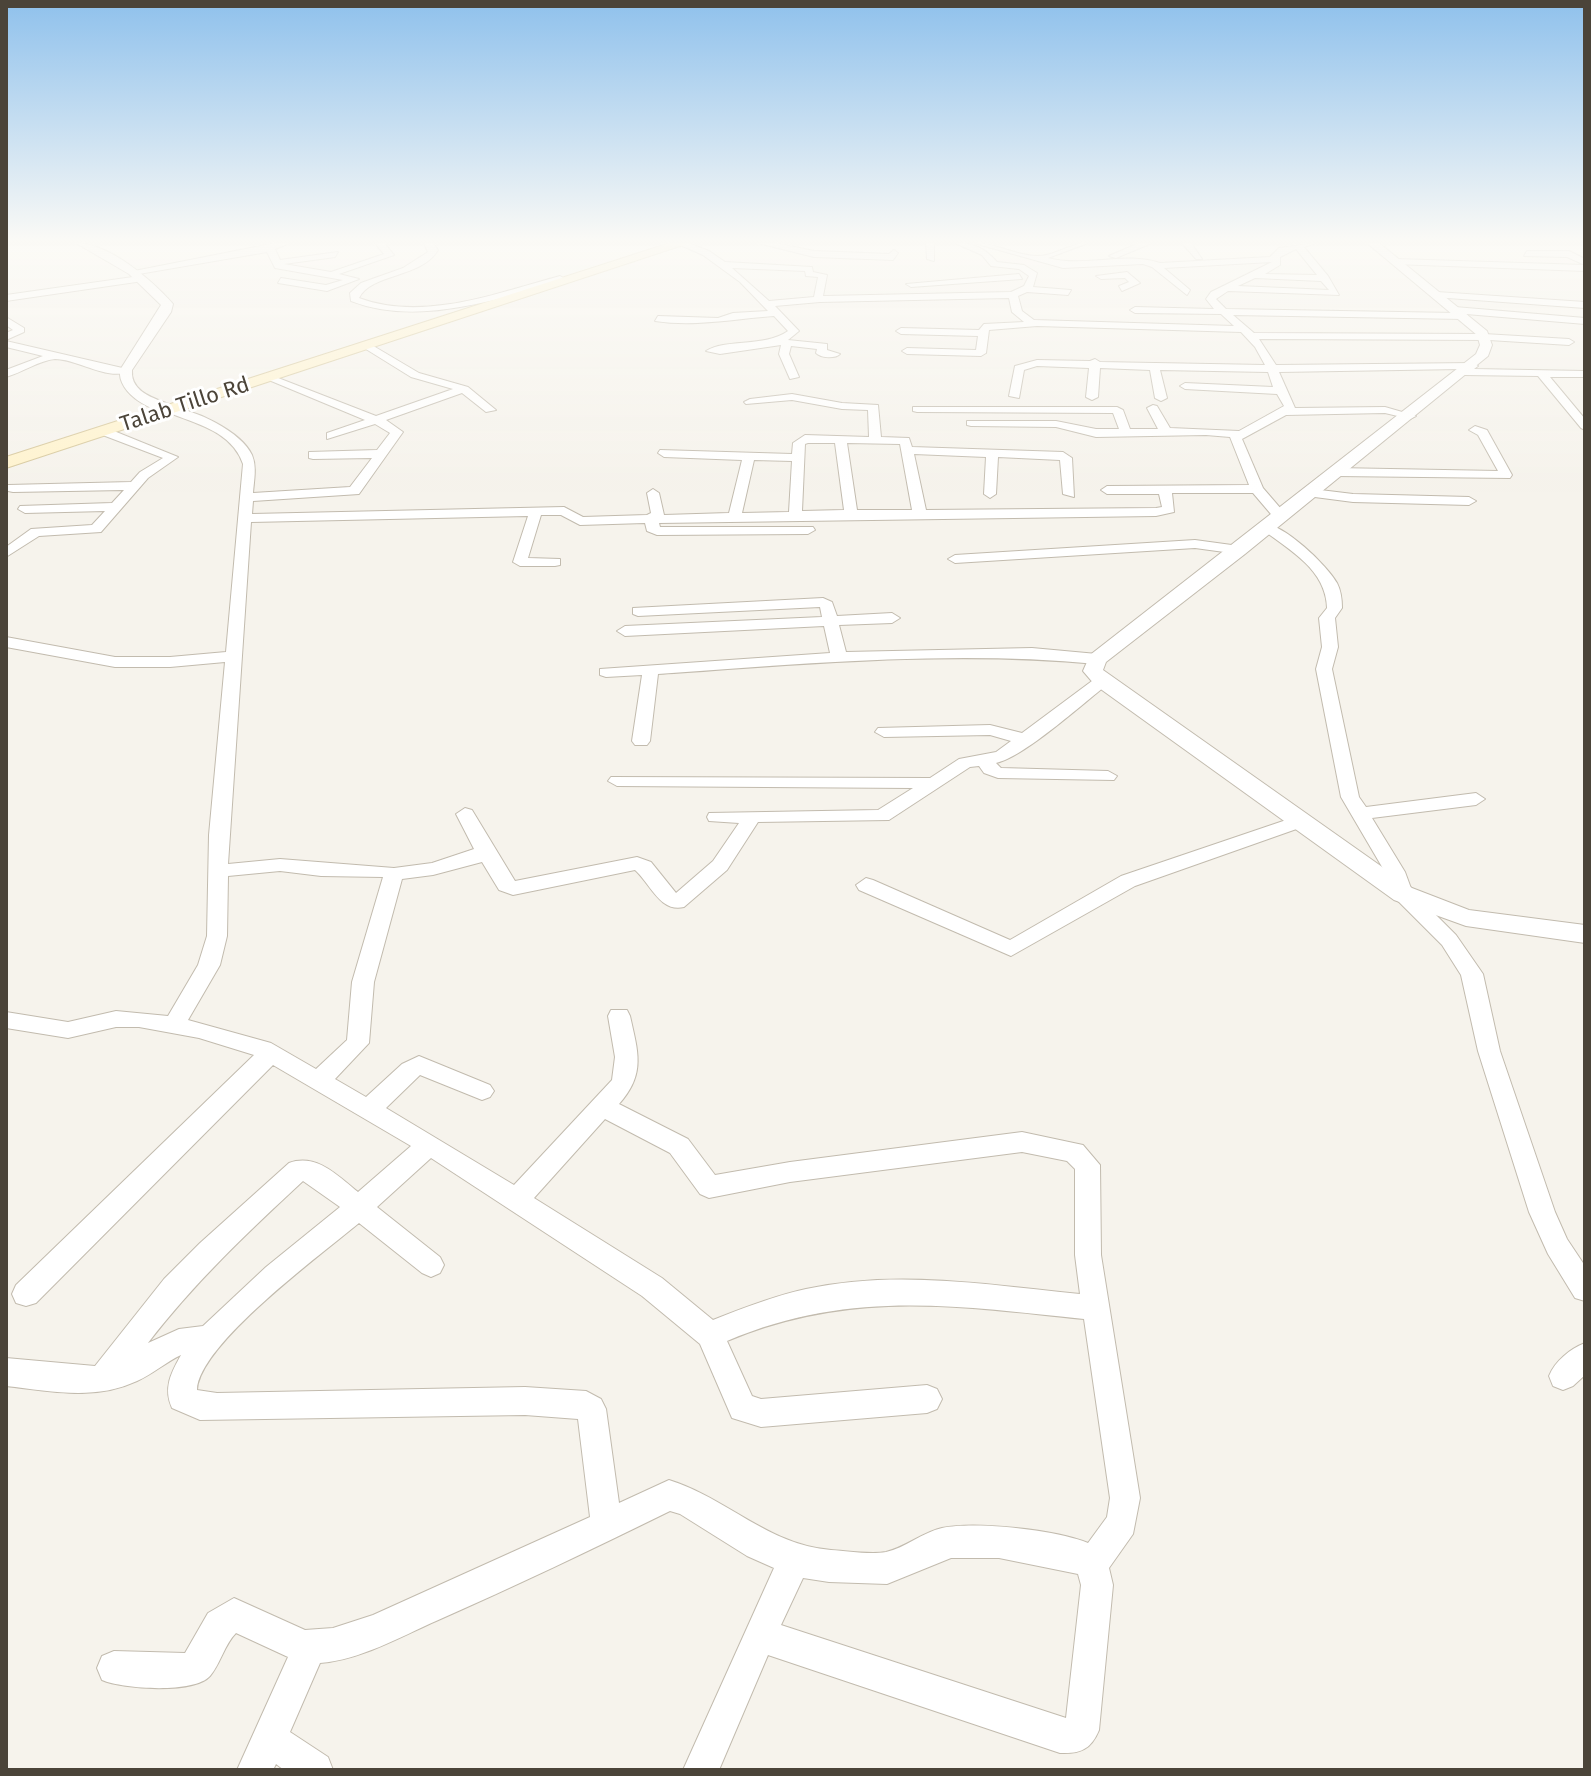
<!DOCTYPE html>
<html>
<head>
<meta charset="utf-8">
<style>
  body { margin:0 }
  #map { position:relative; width:1591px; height:1776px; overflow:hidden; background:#f6f3ec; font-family:"Fira Sans",sans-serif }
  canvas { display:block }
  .frame { position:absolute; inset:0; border:8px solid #4b4439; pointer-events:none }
</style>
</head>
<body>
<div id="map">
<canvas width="1591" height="1776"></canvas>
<div class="frame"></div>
</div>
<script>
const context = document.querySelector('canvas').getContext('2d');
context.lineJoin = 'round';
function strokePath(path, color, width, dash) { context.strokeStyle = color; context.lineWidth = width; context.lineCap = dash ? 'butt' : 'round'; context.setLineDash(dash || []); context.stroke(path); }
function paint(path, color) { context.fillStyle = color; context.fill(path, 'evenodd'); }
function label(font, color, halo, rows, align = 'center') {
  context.font = font + ' "Fira Sans",sans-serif'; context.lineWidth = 6; context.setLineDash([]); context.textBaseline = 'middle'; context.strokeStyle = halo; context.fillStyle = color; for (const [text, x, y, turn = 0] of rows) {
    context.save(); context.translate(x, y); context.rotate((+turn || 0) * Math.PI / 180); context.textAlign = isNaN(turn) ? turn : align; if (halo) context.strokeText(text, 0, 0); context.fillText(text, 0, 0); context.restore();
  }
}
const minor = new Path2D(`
  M 276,243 L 290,243 L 275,249 L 280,260 L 338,252 L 335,257 L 284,264 L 331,272 L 384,254 L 375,243 L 384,243 L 394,255 L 339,274 L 359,279 L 327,291 L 278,283 L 281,278 L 326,285 L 343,280 L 275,268 L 267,252 L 133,275 L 129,272 Z
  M 424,243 L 433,243 L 438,250 C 422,278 371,273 359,298 C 423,322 497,293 560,276 L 565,279 C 550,288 528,292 511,296 C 458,309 403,321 351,301 L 350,293 L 361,283 L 403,268 L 428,252 Z
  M 688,243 L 709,251 L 725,262 L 812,267 L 813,272 L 827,275 L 823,296 L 1011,292 L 1024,286 L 1029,276 L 1019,269 L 991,266 L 982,255 L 955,243 C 973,243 985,248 997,262 L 1024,265 L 1037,273 L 1033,287 L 1071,290 L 1068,295 L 1027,292 L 1018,296 L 1022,311 L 1034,320 L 1234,326 L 1221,314 L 1135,313 L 1130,310 L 1135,307 L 1214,309 L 1206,299 L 1211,292 L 1272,262 L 1164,268 L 1190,290 L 1187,295 L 1152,267 L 1143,264 L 1063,268 L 974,243 C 996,243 1017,256 1038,256 C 1055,256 1070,243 1088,243 L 1048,258 C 1085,268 1124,251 1160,263 L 1270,257 L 1279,248 L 1316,243 L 1304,247 L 1328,276 L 1339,295 L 1228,291 L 1216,299 L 1226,309 L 1456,313 L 1450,310 L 1455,307 L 1585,318 L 1585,324 L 1466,314 L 1468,316 L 1463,319 L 1233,315 L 1254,333 L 1484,334 L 1569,339 L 1574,342 L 1569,345 L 1489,340 L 1259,339 L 1276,365 L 1473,363 L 1478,366 L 1474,369 L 1585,371 L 1585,377 L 1550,377 L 1585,419 L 1585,430 L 1581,428 L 1538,376 L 1463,375 L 1458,372 L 1461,369 L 1279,372 L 1295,408 L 1385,407 L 1416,416 L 1410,419 L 1385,413 L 1286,415 L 1242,439 L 1263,488 L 1288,517 L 1281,521 L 1276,520 L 1253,493 L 1172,493 L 1174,512 L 1156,516 L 659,523 L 660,527 L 813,527 L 815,530 L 808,534 L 657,535 L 647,531 L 645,523 L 580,525 L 561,515 L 541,515 L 528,558 L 560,559 L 560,565 L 555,566 L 520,566 L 513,562 L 528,516 L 251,522 L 228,864 L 280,859 L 394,868 L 432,863 L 474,849 L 456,814 L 465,808 L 472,810 L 515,881 L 637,857 L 651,862 L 676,893 L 713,861 L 739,823 L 709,821 L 707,817 L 709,813 L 878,810 L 913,788 L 617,786 L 608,781 L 611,777 L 930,778 L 959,759 L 996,752 L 1011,741 L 990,735 L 884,737 L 875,732 L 878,728 L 990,725 L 1022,733 L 1096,678 L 1108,678 L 1108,684 C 1082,704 1024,757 996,763 L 1001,768 L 1108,771 L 1117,776 L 1114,780 L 998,778 L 984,773 L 979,766 L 970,767 L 889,820 L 758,822 L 727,870 L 684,907 C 660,913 650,883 635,870 L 513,895 L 499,890 L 482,862 L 433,875 L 402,879 L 374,982 L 369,1043 L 335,1079 L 366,1097 L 402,1064 L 419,1056 L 490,1085 L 494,1091 L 490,1097 L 482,1100 L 420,1075 L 386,1108 L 514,1185 L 612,1080 L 615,1057 L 608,1016 L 611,1010 L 627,1010 L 630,1016 C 638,1052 646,1074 619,1104 L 688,1139 L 715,1175 L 790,1162 L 1022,1132 L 1083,1145 L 1100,1165 L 1101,1255 L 1140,1498 L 1133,1534 L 1109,1568 L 1113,1585 L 1099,1730 C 1091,1749 1081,1754 1060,1753 L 768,1655 L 719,1770 L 683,1770 L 774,1568 L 747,1556 L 680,1514 L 670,1511 C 593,1549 515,1586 436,1621 C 400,1637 360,1660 320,1663 L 290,1732 L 328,1757 L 333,1770 L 284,1770 L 276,1764 L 273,1770 L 237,1770 L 288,1657 L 236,1633 C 224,1645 221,1663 210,1676 C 194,1694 123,1689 102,1680 L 97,1668 L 102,1656 L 114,1651 L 185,1653 L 208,1613 L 234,1598 L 305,1630 L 333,1628 L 373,1615 L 590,1517 L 578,1419 L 525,1415 L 200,1420 L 172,1408 C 163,1388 171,1373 181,1355 C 166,1362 153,1374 137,1381 C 94,1401 51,1391 6,1386 L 6,1358 L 95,1366 L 164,1279 L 200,1243 L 289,1163 C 317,1153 338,1176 358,1192 L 411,1146 L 273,1065 L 36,1303 L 26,1306 L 16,1303 L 12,1294 L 16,1285 L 254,1055 L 199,1038 L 139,1027 L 116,1027 L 68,1038 L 6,1028 L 6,1012 L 68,1022 L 116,1011 L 168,1016 L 198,965 L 207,936 L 209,835 L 225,662 L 170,667 L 115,667 L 6,647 L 6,637 L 115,657 L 170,657 L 226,652 L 243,464 C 232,431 196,424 167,412 L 167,408 C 191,406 242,432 252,455 C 257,467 254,480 253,493 L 350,487 L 372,458 L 313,459 L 309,458 L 309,452 L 377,450 L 390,433 L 375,424 L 327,439 L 327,433 L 365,420 L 264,378 L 273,376 L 376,416 L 453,389 L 411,377 L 361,346 L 370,344 L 419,373 L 468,387 L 496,410 L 486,412 L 462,393 L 386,420 L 403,432 L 359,494 L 253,501 L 252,514 L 564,507 L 583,517 L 647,515 L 651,513 L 647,493 L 653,489 L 659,493 L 664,515 L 729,513 L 742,460 L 664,457 L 658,453 L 660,450 L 792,454 L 793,443 L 805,435 L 869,437 L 868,410 L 842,409 L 792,400 L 746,404 L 744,402 L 750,399 L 792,394 L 842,403 L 878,405 L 881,437 L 909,438 L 912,447 L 1063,452 L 1072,458 L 1074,497 L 1063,494 L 1060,460 L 998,457 L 996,494 L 990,498 L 984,494 L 986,457 L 914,454 L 926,510 L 1156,508 L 1162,507 L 1159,494 L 1107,494 L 1101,490 L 1107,486 L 1249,485 L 1230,437 L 1206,435 L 1096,437 L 1056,427 L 971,426 L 967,425 L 967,421 L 1056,421 L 1096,429 L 1119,429 L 1113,413 L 917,412 L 913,411 L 913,407 L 1117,407 L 1123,410 L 1130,429 L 1158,429 L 1147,408 L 1153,405 L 1157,406 L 1170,428 L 1239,431 L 1284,406 L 1277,394 L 1185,389 L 1180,386 L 1185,383 L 1273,387 L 1268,372 L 1160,370 L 1167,398 L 1161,401 L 1155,398 L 1150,370 L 1100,368 L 1098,397 L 1092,400 L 1086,397 L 1089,368 L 1037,366 L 1024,370 L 1019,398 L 1009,396 L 1015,366 L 1037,360 L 1090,361 L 1095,359 L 1100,362 L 1265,365 L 1255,347 L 1241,332 L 1037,326 L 989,330 L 986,353 L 981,356 L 907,354 L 902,351 L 907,348 L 976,350 L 978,336 L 901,334 L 896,331 L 901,328 L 979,330 L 984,324 L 1024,322 L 1012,312 L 1009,298 L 820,302 L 775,306 L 799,331 L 788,340 L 827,344 L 827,350 L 840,354 C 835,359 821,358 816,353 L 817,349 L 791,346 L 789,354 L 799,377 L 790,379 L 779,354 L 781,345 L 720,354 L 706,351 C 728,338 763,348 788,331 L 774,316 C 733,319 695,327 655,321 L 658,316 L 718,318 L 733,313 L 768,311 L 740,282 L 703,255 L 678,244 ZM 1296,249 L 1317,275 L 1265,274 L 1280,265 L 1280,257 ZM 732,268 L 805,271 L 806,276 L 818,277 L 814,297 L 769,301 ZM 1255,278 L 1321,281 L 1329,290 L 1238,286 ZM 808,443 L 835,443 L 844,510 L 802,511 L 805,444 ZM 847,443 L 900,444 L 912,510 L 857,510 ZM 754,460 L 792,461 L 789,512 L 742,513 ZM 280,871 L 321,876 L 383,877 L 352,982 L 347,1040 L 316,1069 L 271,1043 L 188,1020 L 220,965 L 227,936 L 228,876 ZM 605,1119 L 670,1153 L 700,1194 L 709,1198 L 790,1182 L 1022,1152 L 1067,1161 L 1075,1169 L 1075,1255 L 1080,1294 C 990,1285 896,1269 806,1289 C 774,1296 743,1308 713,1320 L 662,1278 L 534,1198 ZM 431,1158 L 642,1296 L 700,1344 L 732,1418 L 761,1427 L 927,1413 L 937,1409 L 942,1399 L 937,1389 L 927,1385 L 761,1399 L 752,1396 L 727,1341 C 850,1289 955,1306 1084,1319 L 1110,1498 L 1107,1517 L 1088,1543 C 1056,1530 976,1521 942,1528 C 923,1532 905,1548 886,1552 C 870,1555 847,1551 831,1550 C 768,1545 727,1498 669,1480 L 619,1503 L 606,1409 L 601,1399 L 586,1391 L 525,1387 L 217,1393 L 197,1390 C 198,1345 323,1253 359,1223 L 422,1273 L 431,1277 L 440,1273 L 444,1265 L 440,1257 L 377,1207 ZM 303,1181 L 340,1207 L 266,1267 L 203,1326 L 179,1329 L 148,1343 C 194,1283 247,1233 303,1181 ZM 951,1558 L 999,1558 L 1078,1574 L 1081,1585 L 1066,1718 L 781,1625 L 803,1578 L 829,1582 L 887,1584 Z
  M 758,243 L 775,243 L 814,251 L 889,254 L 894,250 L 898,253 L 893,260 L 814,257 Z
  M 926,243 L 934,243 L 934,261 L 927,259 Z
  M 1139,243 L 1152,243 L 1116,258 L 1109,256 Z
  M 1182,243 L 1191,243 L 1202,259 L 1196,259 Z
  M 1527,251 L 1569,251 L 1585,259 L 1585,265 L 1567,257 L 1524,256 Z
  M 1396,259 L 1585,265 L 1585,271 L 1393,264 Z
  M 1127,272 L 1140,283 L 1122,291 L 1119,286 L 1129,282 L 1125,278 L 1101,279 L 1096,276 Z
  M 1019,274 L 1022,279 L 911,287 L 906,284 Z
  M 140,276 L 143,281 L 6,301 L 6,295 Z
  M 1437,292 L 1585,302 L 1585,308 L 1434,297 Z
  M 6,317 L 24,328 L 24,332 L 6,340 L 6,333 L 13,330 L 6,325 Z
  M 6,341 L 131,370 C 111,383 78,359 55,359 C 40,360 21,373 6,377 L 6,370 L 43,356 L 6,347 Z
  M 1475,426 L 1487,430 L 1512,475 L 1510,478 L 1336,476 L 1330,472 L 1336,468 L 1498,471 L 1478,435 L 1469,430 Z
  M 104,427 L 178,457 L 148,478 L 101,532 L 39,536 L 6,557 L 6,547 L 31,529 L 92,525 L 105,511 L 25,513 L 18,509 L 20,506 L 112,503 L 124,490 L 13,492 L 8,491 L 8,485 L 131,482 L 140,472 L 163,458 L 100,434 L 98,431 Z
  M 1312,489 L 1353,494 L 1469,497 L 1476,501 L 1469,505 L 1353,502 L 1307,496 L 1307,490 Z
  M 1263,524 C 1282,522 1328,566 1337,583 C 1341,591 1342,599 1342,608 L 1335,618 L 1338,647 L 1332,669 L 1359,797 L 1366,807 L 1476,793 L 1485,799 L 1476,805 L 1372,818 L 1405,872 L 1412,891 L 1456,935 L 1483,974 L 1500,1051 L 1555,1212 L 1567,1239 L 1585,1266 L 1585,1301 L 1575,1298 L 1548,1254 L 1529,1212 L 1478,1051 L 1461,975 L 1442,945 L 1396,899 L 1385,872 L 1341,797 L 1316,669 L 1322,647 L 1319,618 L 1327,608 C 1326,570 1291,551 1263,530 Z
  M 1195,540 L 1239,546 L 1246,550 L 1239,554 L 1195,548 L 955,563 L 948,559 L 955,555 Z
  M 823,598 L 832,602 L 837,616 L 892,613 L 900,618 L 892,623 L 839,625 L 846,652 L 1032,648 L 1097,654 L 1105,659 L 1097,664 C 951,650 804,664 658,674 L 650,741 L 647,745 L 635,745 L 632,741 L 642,675 L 606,677 L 600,675 L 600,669 L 830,653 L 824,626 L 625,636 L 617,631 L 625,626 L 822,617 L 820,607 L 638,616 L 633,614 L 633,608 Z
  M 1298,816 L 1307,822 L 1305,826 L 1135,886 L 1011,956 L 859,890 L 856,885 L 866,878 L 873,880 L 1010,940 L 1121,876 Z
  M 1585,1343 L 1585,1375 L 1573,1386 L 1563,1390 L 1553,1386 L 1549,1376 C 1555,1361 1570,1349 1585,1343 Z`);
const tertiary = new Path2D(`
  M 76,243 C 109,243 152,280 173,304 L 171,312 L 132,370 C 130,394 158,399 176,407 L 176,413 C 155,415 117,394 120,370 L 161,305 L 129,274 Z
  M 1367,243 L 1379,243 L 1487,331 L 1492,345 L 1488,356 L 1245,554 L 1106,662 L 1103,670 L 1412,888 L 1469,910 L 1585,925 L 1585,943 L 1466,926 L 1394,900 L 1095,685 L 1083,671 L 1090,655 L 1476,354 L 1480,345 L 1477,335 Z`);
const secondary = new Path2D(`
  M 670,243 L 689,243 L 6,468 L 6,457 Z`);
strokePath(minor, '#c2bbae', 2);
strokePath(tertiary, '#c2bbae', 2);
strokePath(secondary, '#d6c79b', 2);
paint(minor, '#fff');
paint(tertiary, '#fff');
paint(secondary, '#fff3cd');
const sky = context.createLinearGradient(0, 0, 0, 492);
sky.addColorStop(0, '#8fc1ec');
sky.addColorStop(0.49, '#fbfaf6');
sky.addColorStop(1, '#fbfaf600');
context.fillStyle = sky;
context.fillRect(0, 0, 1591, 492);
label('22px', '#4b4439', '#fff', [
  ["Talab Tillo Rd",185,405,-18]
]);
</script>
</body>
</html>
